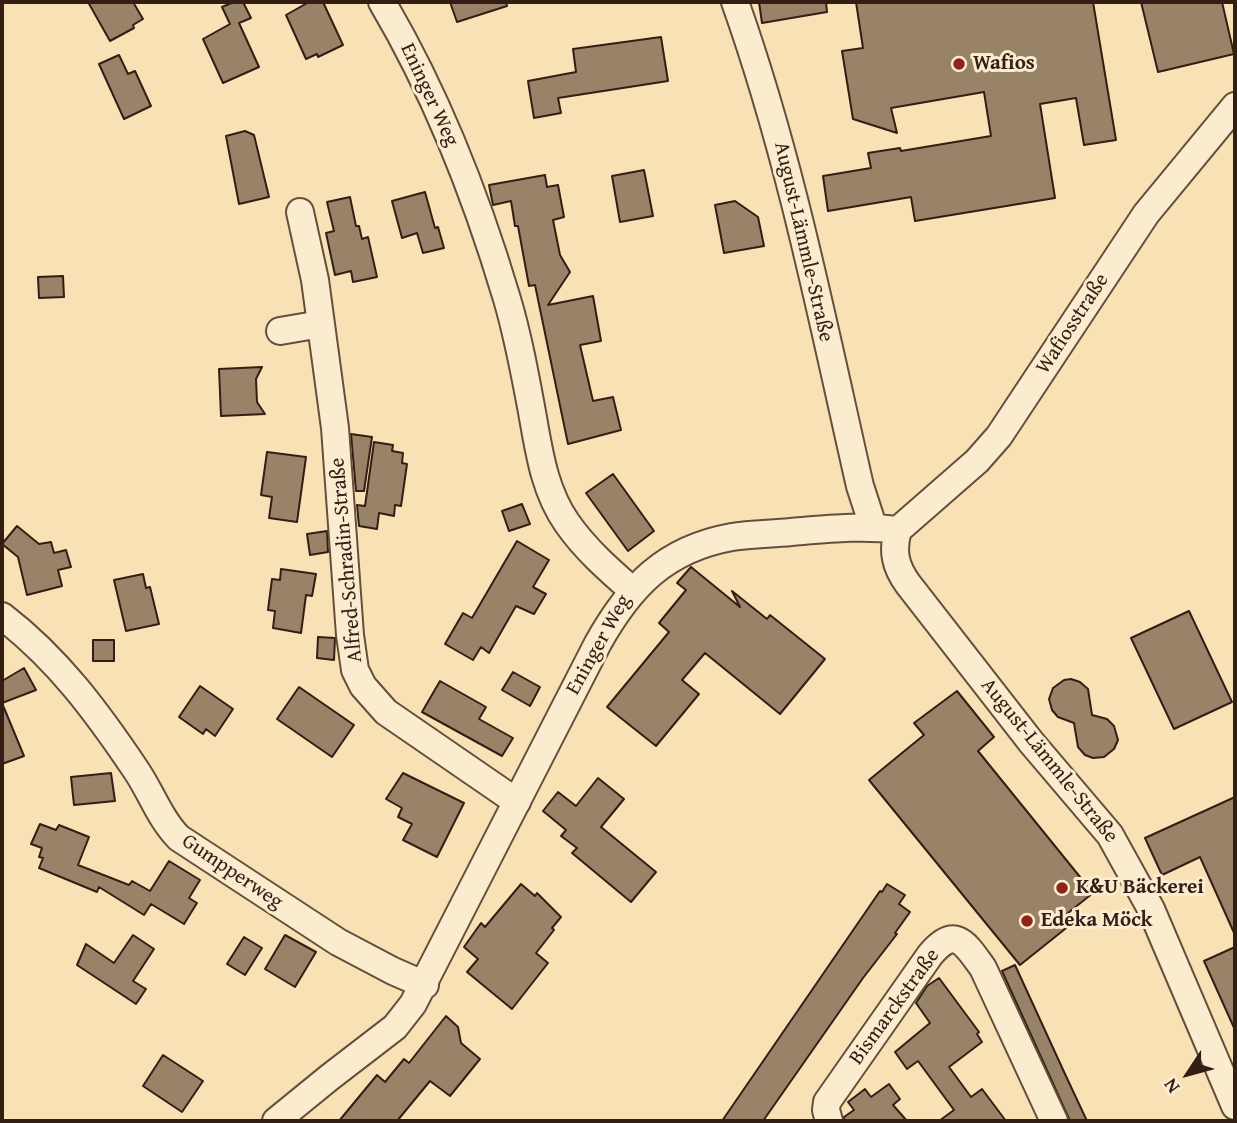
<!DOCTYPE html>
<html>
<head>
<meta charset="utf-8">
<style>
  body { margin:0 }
  #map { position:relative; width:1237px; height:1123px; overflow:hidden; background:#f9e1b6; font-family:"Gentium Book Plus",serif }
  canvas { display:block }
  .frame { position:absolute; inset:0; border:4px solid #321e14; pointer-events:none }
  .north { position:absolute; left:1153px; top:1039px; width:70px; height:70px; -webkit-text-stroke:5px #fbecd0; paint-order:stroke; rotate:234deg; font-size:19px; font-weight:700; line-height:28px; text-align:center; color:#321e14 }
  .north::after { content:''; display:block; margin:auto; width:24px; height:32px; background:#321e14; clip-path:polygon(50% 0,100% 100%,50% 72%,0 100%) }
</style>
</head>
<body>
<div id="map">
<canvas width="1237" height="1123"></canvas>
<div class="frame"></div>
<div class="north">N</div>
</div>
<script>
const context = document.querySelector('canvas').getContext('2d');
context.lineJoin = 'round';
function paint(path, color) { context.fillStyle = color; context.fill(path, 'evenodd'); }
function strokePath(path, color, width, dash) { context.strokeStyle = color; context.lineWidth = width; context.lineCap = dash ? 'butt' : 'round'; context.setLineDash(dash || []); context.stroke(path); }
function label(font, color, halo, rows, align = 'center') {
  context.font = font + ' "Gentium Book Plus",serif'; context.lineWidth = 6; context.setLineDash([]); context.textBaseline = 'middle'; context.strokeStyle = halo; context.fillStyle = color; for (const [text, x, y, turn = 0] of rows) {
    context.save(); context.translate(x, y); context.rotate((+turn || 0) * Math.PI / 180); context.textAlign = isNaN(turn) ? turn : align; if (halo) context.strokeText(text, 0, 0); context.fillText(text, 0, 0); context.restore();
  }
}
const building = new Path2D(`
  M 88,2 L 133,2 L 143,19 L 133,25 L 134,28 L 110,41 Z
  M 234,2 L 243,2 L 251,18 L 239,23 L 259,67 L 223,83 L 203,39 L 230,24 L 222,7 Z
  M 309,2 L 323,2 L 343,45 L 318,57 L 317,54 L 306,59 L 286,15 Z
  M 450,2 L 506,2 L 507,6 L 457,22 Z
  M 759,2 L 826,2 L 827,12 L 762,23 Z
  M 856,2 L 1093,2 L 1116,140 L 1084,145 L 1076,98 L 1040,104 L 1055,198 L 915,221 L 911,197 L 828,211 L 823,176 L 871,168 L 868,153 L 900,148 L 901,151 L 991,136 L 984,92 L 891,108 L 897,133 L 853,119 L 842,51 L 863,48 Z
  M 1141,2 L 1222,2 L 1234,54 L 1158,72 Z
  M 661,37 L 668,81 L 558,98 L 561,113 L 534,118 L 528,81 L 576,72 L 573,49 Z
  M 119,55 L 128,74 L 135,71 L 151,106 L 124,119 L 99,64 Z
  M 245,131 L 254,135 L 269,197 L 239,204 L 226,136 Z
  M 644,170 L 653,216 L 620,222 L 612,176 Z
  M 545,175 L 547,187 L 558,185 L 564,217 L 553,220 L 560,255 L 570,272 L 548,305 L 593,296 L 601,341 L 580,345 L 593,401 L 613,397 L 621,430 L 568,444 L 535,285 L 529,286 L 518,226 L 515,226 L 511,201 L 493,205 L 489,185 Z
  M 425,192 L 435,228 L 438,227 L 444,248 L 423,253 L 417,233 L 402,238 L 392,201 Z
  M 350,197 L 356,226 L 359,226 L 362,239 L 368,237 L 377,277 L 353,282 L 351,271 L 335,275 L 326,233 L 334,231 L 327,202 Z
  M 735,201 L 758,217 L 764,246 L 724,253 L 715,205 Z
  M 63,276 L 64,297 L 39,298 L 38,277 Z
  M 262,367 L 256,379 L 257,402 L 265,414 L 221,416 L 219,369 Z
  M 351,434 L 372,437 L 364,491 L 356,491 Z
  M 374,442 L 393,445 L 392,451 L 403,453 L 402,463 L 407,464 L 401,506 L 395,505 L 394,516 L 379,513 L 377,529 L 359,526 L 357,505 L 365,506 Z
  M 267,452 L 306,457 L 297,522 L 269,518 L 272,497 L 261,495 Z
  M 613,474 L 654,531 L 628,551 L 586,493 Z
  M 522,504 L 530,524 L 509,531 L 502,511 Z
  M 17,526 L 39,544 L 51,542 L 54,553 L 66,550 L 71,567 L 58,570 L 62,586 L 27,595 L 18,557 L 2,544 Z
  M 327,531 L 328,552 L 310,555 L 307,534 Z
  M 517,541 L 549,560 L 533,587 L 546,594 L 534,614 L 516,606 L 489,653 L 481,647 L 473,660 L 445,644 L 463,613 L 472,618 Z
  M 691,567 L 740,607 L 732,591 L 767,619 L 770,615 L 825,659 L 780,714 L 705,653 L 682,680 L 699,694 L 656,746 L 607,707 L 669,632 L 659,623 L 686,590 L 677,583 Z
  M 281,569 L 316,574 L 312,596 L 306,595 L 301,633 L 273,628 L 275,611 L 268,610 L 272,579 L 280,580 Z
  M 143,574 L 146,588 L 150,587 L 159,624 L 126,631 L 114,580 Z
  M 1189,611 L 1232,702 L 1174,729 L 1131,638 Z
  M 318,637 L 335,638 L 334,660 L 317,658 Z
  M 93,640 L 114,640 L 114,661 L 93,661 Z
  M 24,668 L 36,690 L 2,703 L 24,756 L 2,764 L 2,681 Z
  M 513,672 L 540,687 L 530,706 L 502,690 Z
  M 1071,679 L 1080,682 L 1088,689 L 1092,715 L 1107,719 L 1114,726 L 1118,740 L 1114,749 L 1104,757 L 1093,758 L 1085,755 L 1078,747 L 1074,723 L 1058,717 L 1052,710 L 1049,699 L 1053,688 L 1064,680 Z
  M 440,681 L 486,707 L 479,719 L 513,738 L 502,756 L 422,712 Z
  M 200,686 L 233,709 L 215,736 L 206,729 L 203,734 L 179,717 Z
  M 299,687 L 354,725 L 332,757 L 277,719 Z
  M 957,691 L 994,737 L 978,751 L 1093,893 L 1063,917 L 1070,925 L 1020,965 L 869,780 L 924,735 L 914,723 Z
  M 111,773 L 115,801 L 74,805 L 71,777 Z
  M 403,773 L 464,803 L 437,857 L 403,840 L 412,824 L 398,817 L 402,808 L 386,799 Z
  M 598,778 L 624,799 L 601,827 L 656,872 L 631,902 L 572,853 L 577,848 L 561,836 L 566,830 L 543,811 L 558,792 L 576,806 Z
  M 1235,797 L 1235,935 L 1200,857 L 1162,875 L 1145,838 Z
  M 40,824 L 56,830 L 59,825 L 89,837 L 78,865 L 129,885 L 132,881 L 150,891 L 169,861 L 200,880 L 189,898 L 197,903 L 184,924 L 151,904 L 144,915 L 99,887 L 97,892 L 39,868 L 43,858 L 39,857 L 42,848 L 31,844 Z
  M 521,884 L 535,896 L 537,893 L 561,917 L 552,928 L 554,930 L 536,953 L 548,963 L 512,1009 L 467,972 L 478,959 L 464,947 L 481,923 L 485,927 Z
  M 887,884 L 905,895 L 899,904 L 910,912 L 895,933 L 897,934 L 863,978 L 763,1121 L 722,1121 L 880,891 L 882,892 Z
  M 133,935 L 154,949 L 133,981 L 146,989 L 136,1004 L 77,965 L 86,944 L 114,963 Z
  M 285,935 L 316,952 L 295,987 L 265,969 Z
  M 244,937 L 262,948 L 245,975 L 227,964 Z
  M 1235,947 L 1235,1030 L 1204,961 Z
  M 1015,965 L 1065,1074 L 1087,1121 L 1070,1121 L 1002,971 Z
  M 939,978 L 979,1032 L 977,1034 L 982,1042 L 949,1067 L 971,1097 L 982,1089 L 1006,1121 L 939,1121 L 954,1110 L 918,1061 L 907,1069 L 895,1052 L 930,1023 L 916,1003 L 927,986 Z
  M 446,1016 L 458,1027 L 461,1043 L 480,1059 L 450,1096 L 430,1081 L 397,1121 L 339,1121 L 377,1075 L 385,1082 L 404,1059 L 409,1063 Z
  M 163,1055 L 203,1081 L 182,1112 L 143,1086 Z
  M 889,1084 L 900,1099 L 893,1105 L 907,1121 L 844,1121 L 844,1117 L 854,1110 L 848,1102 L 865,1089 L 871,1097 Z`);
paint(building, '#998368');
strokePath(building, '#321e14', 2);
const street = new Path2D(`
  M 382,2 C 437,95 476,195 507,299 C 518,336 525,374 532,412 C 539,451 544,490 567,523 C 585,549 609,570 633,591
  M 735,2 C 791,159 823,324 860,486 L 873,526
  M 1235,106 L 1146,214 L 999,436 L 977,461 L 898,530 C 892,551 895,566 908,584 L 1031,742 L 1110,835 L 1151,909 L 1235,1106
  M 300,212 L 315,280 L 335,428 L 350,635 L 355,670 L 363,686 L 386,712 L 517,802
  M 280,331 L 321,324
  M 2,616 C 58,659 97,712 136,770 C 151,792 160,819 179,838 L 338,942 L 393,971 L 425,985
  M 276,1121 L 330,1077 L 395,1027 L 413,1004 L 598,643 C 630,586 665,549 732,537 C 751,534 771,534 791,532 C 827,529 862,525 898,530
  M 829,1121 L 826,1110 L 827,1102 L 930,955 C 955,925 965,943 983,968 L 1054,1121`);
strokePath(street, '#644f3c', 30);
strokePath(street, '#fbecd0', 26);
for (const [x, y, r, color] of [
  [959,64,7,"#8f2418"],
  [1062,888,7,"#8f2418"],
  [1027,921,7,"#8f2418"]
]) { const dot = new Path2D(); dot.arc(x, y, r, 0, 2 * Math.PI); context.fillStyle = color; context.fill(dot); strokePath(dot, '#fbecd0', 2.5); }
label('bold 21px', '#321e14', '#fbecd0', [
  ["Wafios",973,64],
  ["K&U Bäckerei",1076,888],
  ["Edeka Möck",1041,921]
], 'left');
label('21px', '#321e14', '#fbecd0', [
  ["Eninger Weg",429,95,65],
  ["August-Lämmle-Straße",803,242,77],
  ["Wafiosstraße",1073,324,-57],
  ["Alfred-Schradin-Straße",347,560,-95],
  ["Eninger Weg",599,645,-61],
  ["August-Lämmle-Straße",1049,761,51],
  ["Gumpperweg",232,872,34],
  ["Bismarckstraße",895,1007,-54]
]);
</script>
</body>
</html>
